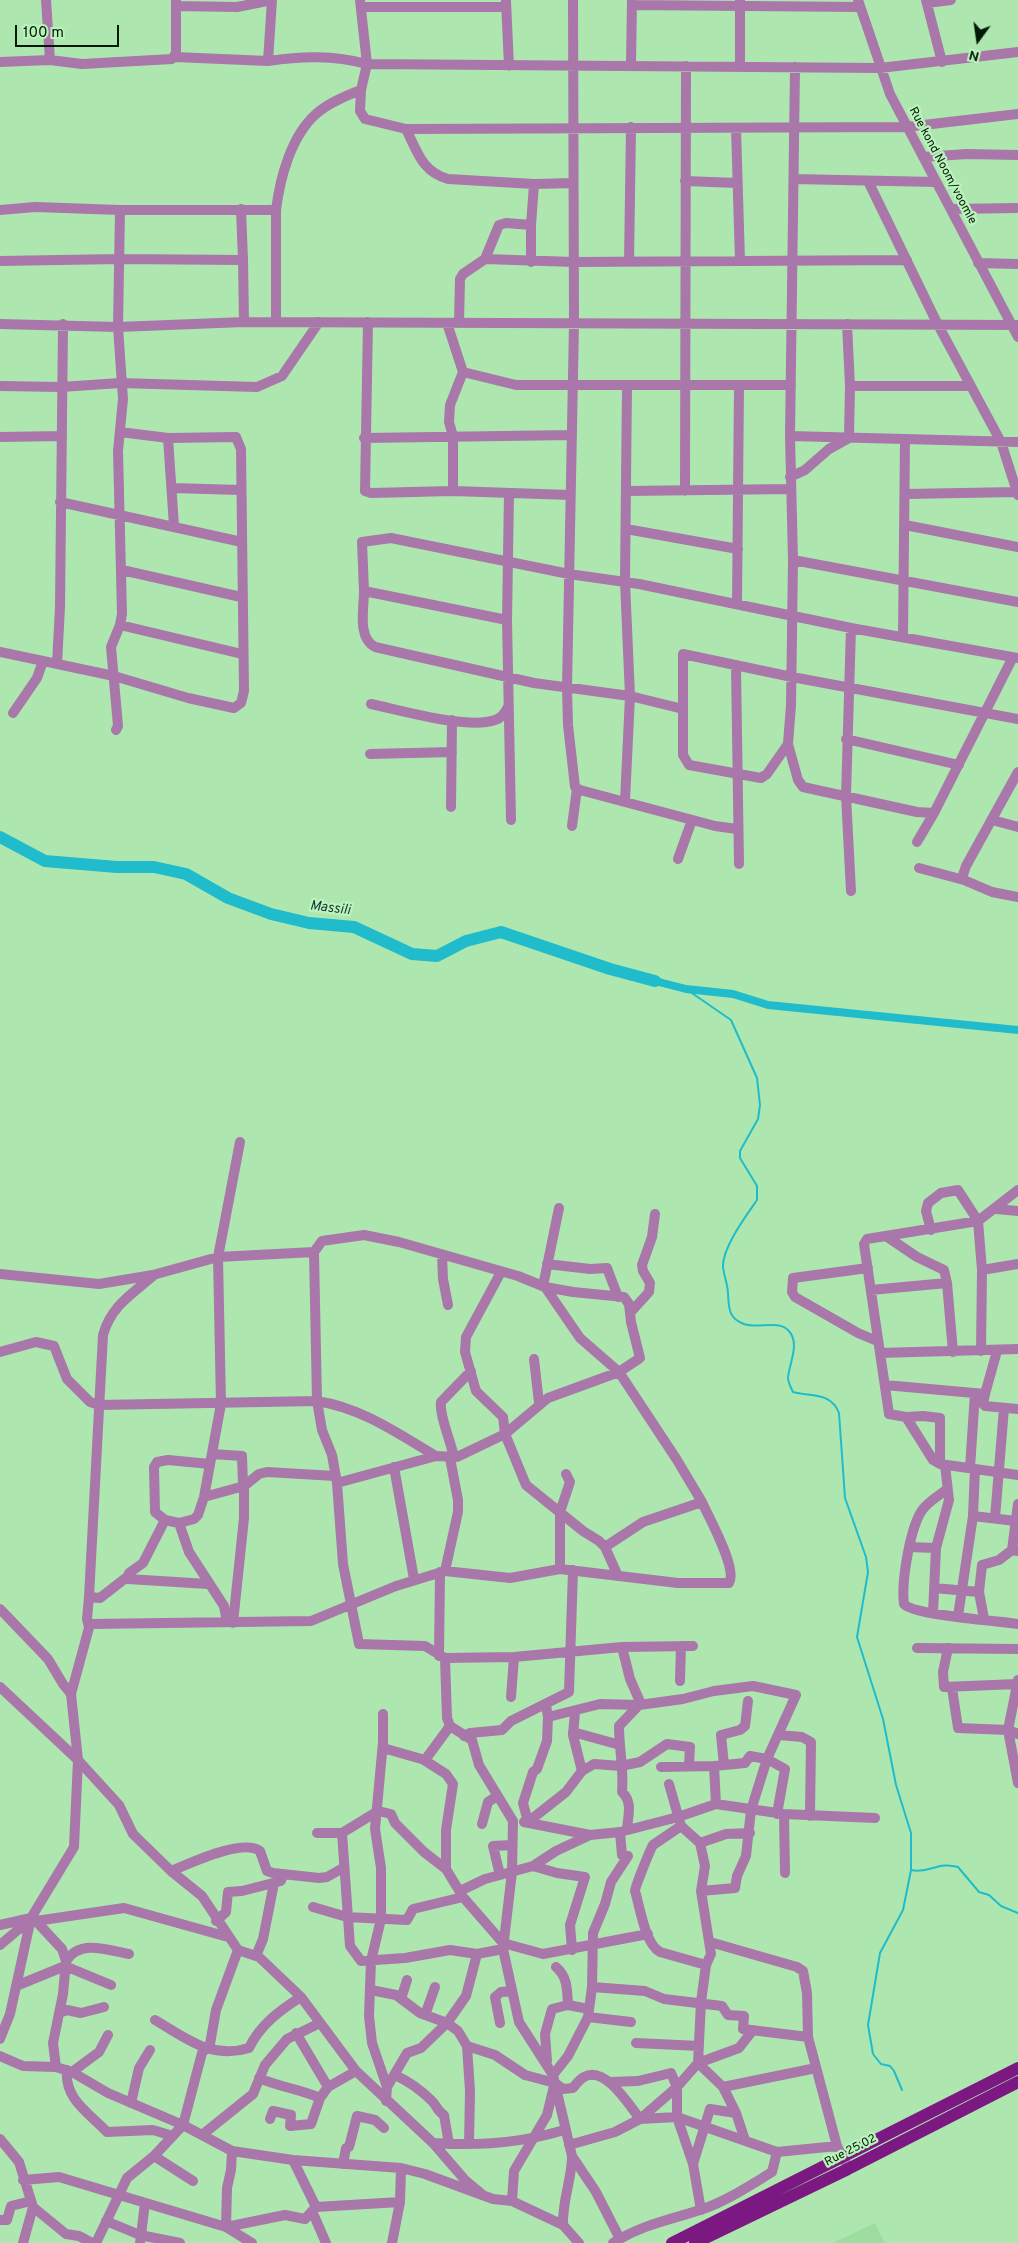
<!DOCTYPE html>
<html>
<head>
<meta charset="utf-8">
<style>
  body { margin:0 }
  #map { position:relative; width:1018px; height:2243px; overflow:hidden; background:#ade7af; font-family:Overpass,sans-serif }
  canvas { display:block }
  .north { position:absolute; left:953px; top:15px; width:50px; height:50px; -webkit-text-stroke:4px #baf4bc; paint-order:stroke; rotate:194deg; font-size:14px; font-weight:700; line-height:20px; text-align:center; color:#051a06 }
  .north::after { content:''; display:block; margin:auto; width:18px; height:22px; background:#051a06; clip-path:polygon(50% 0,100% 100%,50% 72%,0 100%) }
  .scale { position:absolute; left:15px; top:25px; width:104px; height:22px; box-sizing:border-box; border:2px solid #051a06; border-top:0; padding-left:6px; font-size:15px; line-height:18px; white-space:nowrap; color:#051a06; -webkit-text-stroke:4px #baf4bc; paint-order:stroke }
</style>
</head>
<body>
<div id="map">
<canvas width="1018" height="2243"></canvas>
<div class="north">N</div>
<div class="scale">100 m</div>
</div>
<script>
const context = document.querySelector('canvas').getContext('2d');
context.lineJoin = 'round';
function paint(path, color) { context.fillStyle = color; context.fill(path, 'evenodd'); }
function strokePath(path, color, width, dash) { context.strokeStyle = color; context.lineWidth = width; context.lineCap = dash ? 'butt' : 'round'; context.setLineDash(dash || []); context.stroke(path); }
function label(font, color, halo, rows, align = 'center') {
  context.font = font + ' Overpass,sans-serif'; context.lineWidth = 4.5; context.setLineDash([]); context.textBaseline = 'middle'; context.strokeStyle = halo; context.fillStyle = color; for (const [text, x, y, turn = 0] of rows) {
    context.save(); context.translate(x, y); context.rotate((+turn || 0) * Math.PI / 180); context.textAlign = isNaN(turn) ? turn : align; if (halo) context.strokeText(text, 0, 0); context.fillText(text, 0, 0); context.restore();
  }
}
paint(new Path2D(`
  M 875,2223 L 885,2243 L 833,2243 Z`), '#9ddda0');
strokePath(new Path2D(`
  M 686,989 L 731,1020 L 757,1078 L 760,1105 L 758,1119 L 740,1151 L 740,1158 L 757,1186 L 757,1200 C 746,1216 722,1248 723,1267 C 724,1276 728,1285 728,1294 C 729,1308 728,1318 744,1324 C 757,1329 778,1320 788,1330 C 801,1343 789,1363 788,1378 C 788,1382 791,1388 793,1392 C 811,1397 831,1392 839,1413 L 845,1498 L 866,1557 L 868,1572 L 857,1637 L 883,1719 L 896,1785 L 911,1833 L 911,1870 L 903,1910 L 880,1953 L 868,2025 L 873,2054 L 881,2064 L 890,2066 L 894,2071 L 902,2090
  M 911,1870 C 930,1874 938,1861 958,1867 L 979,1892 L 989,1895 L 1001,1906 L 1018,1913`), '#20bccb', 2);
strokePath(new Path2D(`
  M 655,981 L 686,989 L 733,994 L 768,1005 L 1018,1030`), '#20bccb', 8);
strokePath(new Path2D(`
  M 0,837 L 45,861 L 117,867 L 154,867 L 186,874 L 228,898 L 271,914 L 309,923 L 354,927 L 412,954 L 437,956 L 466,941 L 501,932 L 610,969 L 655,981`), '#20bccb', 12);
strokePath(new Path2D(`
  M 46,0 L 50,60
  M 272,0 L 268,61 C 302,56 333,55 367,64 L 360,0
  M 573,0 L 574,323 L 567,688 L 568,725 L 575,787 L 580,790 L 715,826 L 737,829
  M 740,0 L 740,66
  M 858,0 L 890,94 L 1018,337
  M 926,0 L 942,62
  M 506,1 L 509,66
  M 927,3 L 951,0
  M 632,5 L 860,7
  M 176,6 L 237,7 L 272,0
  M 361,7 L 506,7
  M 175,57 L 268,61
  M 0,62 L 50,60 L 82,64 L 172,59 L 176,53 L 176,0
  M 631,66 L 632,0
  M 795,67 L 790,436 L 793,560 L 791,705 L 788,744 L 767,774 L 761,778 L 689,765 L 683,755 L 683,654 L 792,677 L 1018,719
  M 361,90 L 360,111 L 365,119 L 406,129 L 906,127 L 1018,114
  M 736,128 L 740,261
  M 406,129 C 417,151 422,172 448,179 L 534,184 L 573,183
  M 923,157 L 967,154 L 1018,155
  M 794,179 L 936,182
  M 685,181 L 737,183
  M 868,181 L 937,323 L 1001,442 L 1018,495
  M 241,209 L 243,260
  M 951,209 L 1018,208
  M 0,210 L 35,207 L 120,210 L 276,210 C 280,178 291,136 316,114 C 328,103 345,96 361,90 L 367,64 L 880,68 L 1018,52
  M 485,259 L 499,225 L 506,223 L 531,225
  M 0,261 L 119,259 L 243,260 L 244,322
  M 629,261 L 631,127
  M 531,262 L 531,225 L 534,184
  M 978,263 L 1018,264
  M 276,322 L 276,210
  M 368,322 L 365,491 L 371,493 L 453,491 L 570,495
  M 447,323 L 463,372 L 450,405 L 449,422 L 453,436 L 453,491
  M 459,323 L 460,279 L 463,274 L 485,259 L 574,262 L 907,260
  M 0,324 L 118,327 L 244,322 L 1018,325
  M 463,372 L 516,385 L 791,385
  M 0,386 L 61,387 L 120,383 L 257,387 L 282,376 L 319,322
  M 850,386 L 971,386
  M 120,432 L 168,438 L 174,526
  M 790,436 L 1018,442
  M 0,437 L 62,436
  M 364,438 L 572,435
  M 790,477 L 805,470 L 829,449 L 849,438 L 850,386 L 847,324
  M 172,488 L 240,490
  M 627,491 L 790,489
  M 685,491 L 686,66
  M 509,493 L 507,620 L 511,820
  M 905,494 L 1017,492
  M 60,502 L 242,542
  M 905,525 L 1018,547
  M 626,529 L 738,549
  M 793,560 L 1018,602
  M 122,570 L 241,597
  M 364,591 C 364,609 357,637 375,647 L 534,683 L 630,696 L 683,709
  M 737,604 L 739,386
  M 507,620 L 364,591 L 362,542 L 391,538 L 569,574 L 639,584 L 851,628 L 1018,658
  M 120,625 L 242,654
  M 903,636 L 905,439
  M 0,652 L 114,676 L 188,698 L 234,708 L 241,703 L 244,691 L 241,449 L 236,437 L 168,438
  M 57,664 L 60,607 L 63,324
  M 736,666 L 739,864
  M 371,704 C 400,710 468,730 495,720 C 502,718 505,713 508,707
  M 13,713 L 37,678 L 43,661
  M 116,730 L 118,726 L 111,647 L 120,625 L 122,614 L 118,451 L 123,399 L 118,327 L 120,210
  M 846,739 L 959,765
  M 788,744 L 798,780 L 803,787 L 917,812 L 934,813 L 1013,657
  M 370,754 L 452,752
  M 1018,772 L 966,866 L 963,875 L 964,880 L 992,892 L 1018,897
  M 625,801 L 630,696 L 625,582 L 627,385
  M 451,807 L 452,720
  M 992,820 L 1018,827
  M 572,826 L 577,789
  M 917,842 L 934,813
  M 678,859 L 692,820
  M 919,868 L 964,880
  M 851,891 L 846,796 L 851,628
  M 1018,1190 L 978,1221 L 867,1239 L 864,1244 L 889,1414 L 906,1417 L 933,1460 L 940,1464 L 1018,1475
  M 996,1209 L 1018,1211
  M 931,1230 L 926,1211 L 928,1203 L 941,1193 L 958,1190 L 978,1221 L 982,1270 L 981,1351
  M 886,1236 L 917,1257 L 944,1270 L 947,1283 L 953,1352
  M 314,1252 L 322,1241 L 364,1235 L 399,1242 L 518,1276 L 545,1287 L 573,1292 L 624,1297 L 629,1304 L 631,1322 L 640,1358 L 619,1372 L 548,1398 L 505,1434 L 457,1457 L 436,1456 L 337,1483
  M 442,1255 L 443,1279 L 448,1305
  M 547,1264 L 590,1269 L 607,1268 L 618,1297
  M 868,1268 L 793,1278 L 792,1292 L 795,1297 L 858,1333 L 877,1341
  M 982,1270 L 1018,1264
  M 501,1272 L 466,1337 L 465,1352 L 476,1391 L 503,1417 L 505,1434 L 526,1485 L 583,1531 L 599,1541 L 605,1547 L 618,1576
  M 0,1274 L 99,1284 L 153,1275 L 218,1257 L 314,1252 L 317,1401 L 322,1430 L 332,1455 L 337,1483 L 343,1564 L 359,1644 L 425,1646 L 445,1658 L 514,1657 L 622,1647 L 693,1646
  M 543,1286 L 559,1208
  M 545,1287 L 580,1338 L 619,1372 L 677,1460 L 702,1502 L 643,1522 L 605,1547
  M 871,1290 L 947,1283
  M 630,1313 L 649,1292 L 650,1283 L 643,1271 L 642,1265 L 652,1237 L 655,1214
  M 0,1352 L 36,1342 L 54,1346 L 67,1379 L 90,1402 L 99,1405 L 317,1401 C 362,1408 397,1433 436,1456
  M 880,1353 L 1018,1349
  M 534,1359 L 539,1403
  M 885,1385 L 985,1394 L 997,1351
  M 985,1394 L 983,1404 L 985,1406 L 1018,1409
  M 906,1417 L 923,1416 L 940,1418 L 940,1464
  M 212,1454 L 242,1456 L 243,1485
  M 454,1457 C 451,1442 439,1415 441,1402 L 471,1371
  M 210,1464 L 168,1460 L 157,1462 L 154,1467 L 155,1512 L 165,1520 L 179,1523 L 194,1519 L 198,1515 L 204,1497 L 221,1404 L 218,1257 L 240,1142
  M 394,1467 L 414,1579
  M 970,1468 L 975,1393
  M 244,1486 L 259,1474 L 267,1472 L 335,1476
  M 947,1489 C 940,1495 929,1501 923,1509 C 910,1526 901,1583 904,1604 C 912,1615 999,1621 1018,1624
  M 204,1497 L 244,1486 L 244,1518 L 233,1623
  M 973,1516 L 1016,1521
  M 995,1518 L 1004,1408
  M 165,1520 L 143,1563 L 129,1573 L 128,1579 L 208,1584
  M 179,1523 L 189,1552 L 224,1606 L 227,1622
  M 909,1547 L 936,1548
  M 1012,1550 L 1018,1504
  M 560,1569 L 560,1512 L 570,1482 L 566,1474
  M 445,1571 L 458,1512 L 458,1500 L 450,1458
  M 934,1588 L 979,1592
  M 89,1597 L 103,1335 C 111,1306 132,1294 153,1276
  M 0,1609 L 48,1659 L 63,1684 L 71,1694
  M 933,1613 L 936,1548 L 949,1500 L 945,1465
  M 958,1616 L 973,1516 L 975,1469
  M 984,1619 L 979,1592 L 982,1565 L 999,1560 L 1012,1550 L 1018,1551
  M 89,1627 L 87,1619 L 89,1597 L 100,1598 L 127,1577
  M 622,1647 L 630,1679 L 641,1704
  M 917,1648 L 1018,1649
  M 948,1648 L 943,1672 L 944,1687 L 1017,1684
  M 439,1656 L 440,1572
  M 445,1658 L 447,1718 L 450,1726 L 472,1740 L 479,1765 L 513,1821 L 512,1872 L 503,1949 L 519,2022 L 553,2075 L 572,2156 C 572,2179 562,2201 563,2225
  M 1018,1680 L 1008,1730 L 1018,1783
  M 680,1681 L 681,1646
  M 0,1687 L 78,1760 L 119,1805 L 133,1834 L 171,1871 L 202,1896 L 238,1950 L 259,1957 L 301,1997 L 356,2071 L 433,2143 L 465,2180 L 483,2195
  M 952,1688 L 958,1728 L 1008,1730 L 1018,1734
  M 511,1697 L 514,1657
  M 546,1705 L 548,1717 L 547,1741 L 537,1769 L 533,1772 L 523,1803 L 528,1822 L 566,1792 L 582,1771 L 594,1764 L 621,1766 L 640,1762 L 667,1744 L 690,1747 L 689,1766
  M 575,1712 L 573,1735 L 582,1771
  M 383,1714 L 383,1742 L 375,1829 L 381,1868 L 381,1919 L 371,1961 L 369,2016 L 372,2043 L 387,2087 L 386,2101
  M 548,1717 L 600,1704 L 639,1705 L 683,1699 L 714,1691 L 753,1686 L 796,1695 L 767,1759 L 751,1810 L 746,1856 L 737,1876 L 735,1888 L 701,1891
  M 573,1732 L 620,1745
  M 779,1735 L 802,1737 L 811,1742 L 810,1816
  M 464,1736 L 470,1733 L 502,1730 L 511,1721 L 569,1692 L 573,1570
  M 383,1748 L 425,1760 L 450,1726
  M 424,1760 L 446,1774 L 453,1784 L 446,1830 L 446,1869
  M 724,1765 L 721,1735 L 740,1730 L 745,1726 L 748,1701
  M 714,1766 L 716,1804
  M 661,1767 L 714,1766 L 745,1763 L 750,1756 L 767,1759 L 785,1769 L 777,1814
  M 669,1784 L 681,1826 L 700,1843 L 705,1866 L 701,1891 L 711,1954 L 706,1965 L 701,2002 L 698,2063 L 723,2087 L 736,2113 L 745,2140
  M 784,1814 L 785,1873
  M 524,1822 L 590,1835
  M 482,1824 L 488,1802 L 497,1796
  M 681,1826 L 653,1845 C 650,1850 635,1887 635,1891 C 640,1907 645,1944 660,1952 L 706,1965
  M 627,1829 C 628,1816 633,1802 622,1792 C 624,1770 619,1748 619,1726 L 639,1705
  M 317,1833 L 342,1833 L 378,1811 L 391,1814 L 395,1823 L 424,1852 L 446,1869 L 463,1897 L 503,1943 L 543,1954 L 648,1934
  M 342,1833 L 350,1946 L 361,1961 L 405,1958 L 450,1950 L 477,1954
  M 700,1843 L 726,1834 L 750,1833
  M 533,1866 L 557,1873 L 585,1877 L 570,1925 L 572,1950
  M 171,1871 C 189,1864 242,1838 260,1851 L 267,1871 L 273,1873 L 319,1878 L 327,1877 L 343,1868
  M 500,1875 L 493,1846 L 512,1845
  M 460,1891 L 485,1879 L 533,1866 L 556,1851 L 590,1835 L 620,1832 L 678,1817 L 716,1804 L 784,1814 L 875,1818
  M 313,1907 L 347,1917 L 407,1920 L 413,1909 L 463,1897
  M 36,1921 L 62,1949 L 66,1961 L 63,1994 L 53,2043 L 56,2067
  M 216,1921 L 226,1912 L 228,1892 L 242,1891 L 281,1881 L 283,1874
  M 0,1925 L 31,1918 L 74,1847 L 78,1760 L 71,1694 L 90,1624 L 311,1621 L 396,1586 L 445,1571 L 510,1578 L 560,1569 L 678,1583 L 729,1583 C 738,1569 709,1518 702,1502
  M 710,1942 L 797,1967 L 803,1971 L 807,1993 L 808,2037 L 837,2146 L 846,2163
  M 0,1945 L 19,1929 L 29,1926
  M 256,1956 L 263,1939 L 274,1883
  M 66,1961 C 80,1939 107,1950 129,1954
  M 556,1967 C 568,1977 567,1991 568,2005
  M 16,1986 L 65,1966 L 111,1985
  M 592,1987 L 645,1991 L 664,1999 L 722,2006 L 728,2015 L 744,2016 L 743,2029 L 808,2037
  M 371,1990 L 396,1995 L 420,2013 L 447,2023 L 421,2048 L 407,2053 L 387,2087
  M 401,1999 L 407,1980
  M 59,2013 L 67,2010 L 81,2013 L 104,2007
  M 425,2015 L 435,1987
  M 588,2017 L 631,2022
  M 155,2020 C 186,2038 211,2060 249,2048 C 260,2025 280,2010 301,1997
  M 500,2023 L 495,1997 L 501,1992 L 512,1991
  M 296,2033 L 328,2087
  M 0,2039 L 10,2014 L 31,1918 L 36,1921 L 124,1908 L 228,1937
  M 636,2043 L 699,2046
  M 467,2046 L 495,2055 L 525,2075 L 555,2083 L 563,2089 L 573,2088 C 576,2084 580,2079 584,2077 C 605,2065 629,2105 640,2119
  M 0,2056 L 23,2066 L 56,2067 L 72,2072 L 108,2093 L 183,2125 L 232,2151 L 293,2160 L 401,2168 L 425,2174 L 493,2199 L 512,2201 L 563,2225 L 579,2243
  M 547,2061 L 545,2034 L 552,2009 L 568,2005 L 589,2009
  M 67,2070 C 64,2099 89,2113 107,2132 L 153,2130 L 173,2136
  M 72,2072 L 99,2052 L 108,2035
  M 395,2075 C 408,2081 421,2090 432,2101 C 437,2106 437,2111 444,2115 L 449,2144
  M 553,2075 L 568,2056 L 588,2017 L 592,1987 L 593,1933 L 605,1904 L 611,1882 L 628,1856 L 622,1855 L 620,1832
  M 259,2078 C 279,2087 300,2089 320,2098
  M 610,2082 L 638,2081 L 671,2073 L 677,2087 L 677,2117 L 693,2164 L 701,2210
  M 723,2087 L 816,2068
  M 131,2103 L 139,2068 L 150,2050
  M 270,2119 L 273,2111 L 291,2115 L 290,2126 L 311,2124 L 320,2098 L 328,2087 L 356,2071
  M 640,2119 L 677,2117 L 777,2152 L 837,2146
  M 202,2135 L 253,2094 L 265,2065 L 287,2039 L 320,2023
  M 0,2139 L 19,2162 L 33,2207 L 23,2243
  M 433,2143 C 477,2146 522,2143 564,2130
  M 469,2144 L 470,2091 L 467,2046 L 458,2031 L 447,2023 L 466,1996 L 477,1954 L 503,1949
  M 569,2145 L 615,2132 L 640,2119 L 677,2087 L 698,2063 L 739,2048 L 753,2030
  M 232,2151 L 231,2170 L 227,2188 L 226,2227 L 285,2215 L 305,2219 L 316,2207 L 400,2202
  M 154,2156 L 193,2181
  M 572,2156 L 596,2192 L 620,2239
  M 293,2160 L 316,2207
  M 343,2164 L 346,2148 L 349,2147 L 357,2116 L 375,2120 L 384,2128
  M 693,2164 L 710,2109 L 736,2113
  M 23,2180 L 59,2177 L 226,2227 L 252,2243
  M 512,2201 L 514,2171 L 547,2115 L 554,2086
  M 33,2207 L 66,2234 L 79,2236 L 92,2243
  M 312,2211 L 326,2243
  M 0,2220 L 7,2220 L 11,2206 L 31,2201
  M 106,2221 L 140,2235 L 180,2243
  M 96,2243 L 127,2178 L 154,2156 L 183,2125 L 202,2053 L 210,2044 L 216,2010 L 238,1950
  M 140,2243 L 145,2203
  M 392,2243 L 400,2202 L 401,2168
  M 613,2243 C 641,2225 669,2220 700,2210 C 725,2202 749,2186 772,2172 L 777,2152`), '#a977aa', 10);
strokePath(new Path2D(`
  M 672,2243 L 1018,2068
  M 695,2243 L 848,2169 L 1018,2082`), '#7c1882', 12);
label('12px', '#051a06', '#baf4bc', [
  ["Rue kond Noom/voomle",942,166,62],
  ["Rue 25.02",851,2151,-27]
]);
label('italic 14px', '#163337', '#baf4bc', [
  ["Massili",330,909,7]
]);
</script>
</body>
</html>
